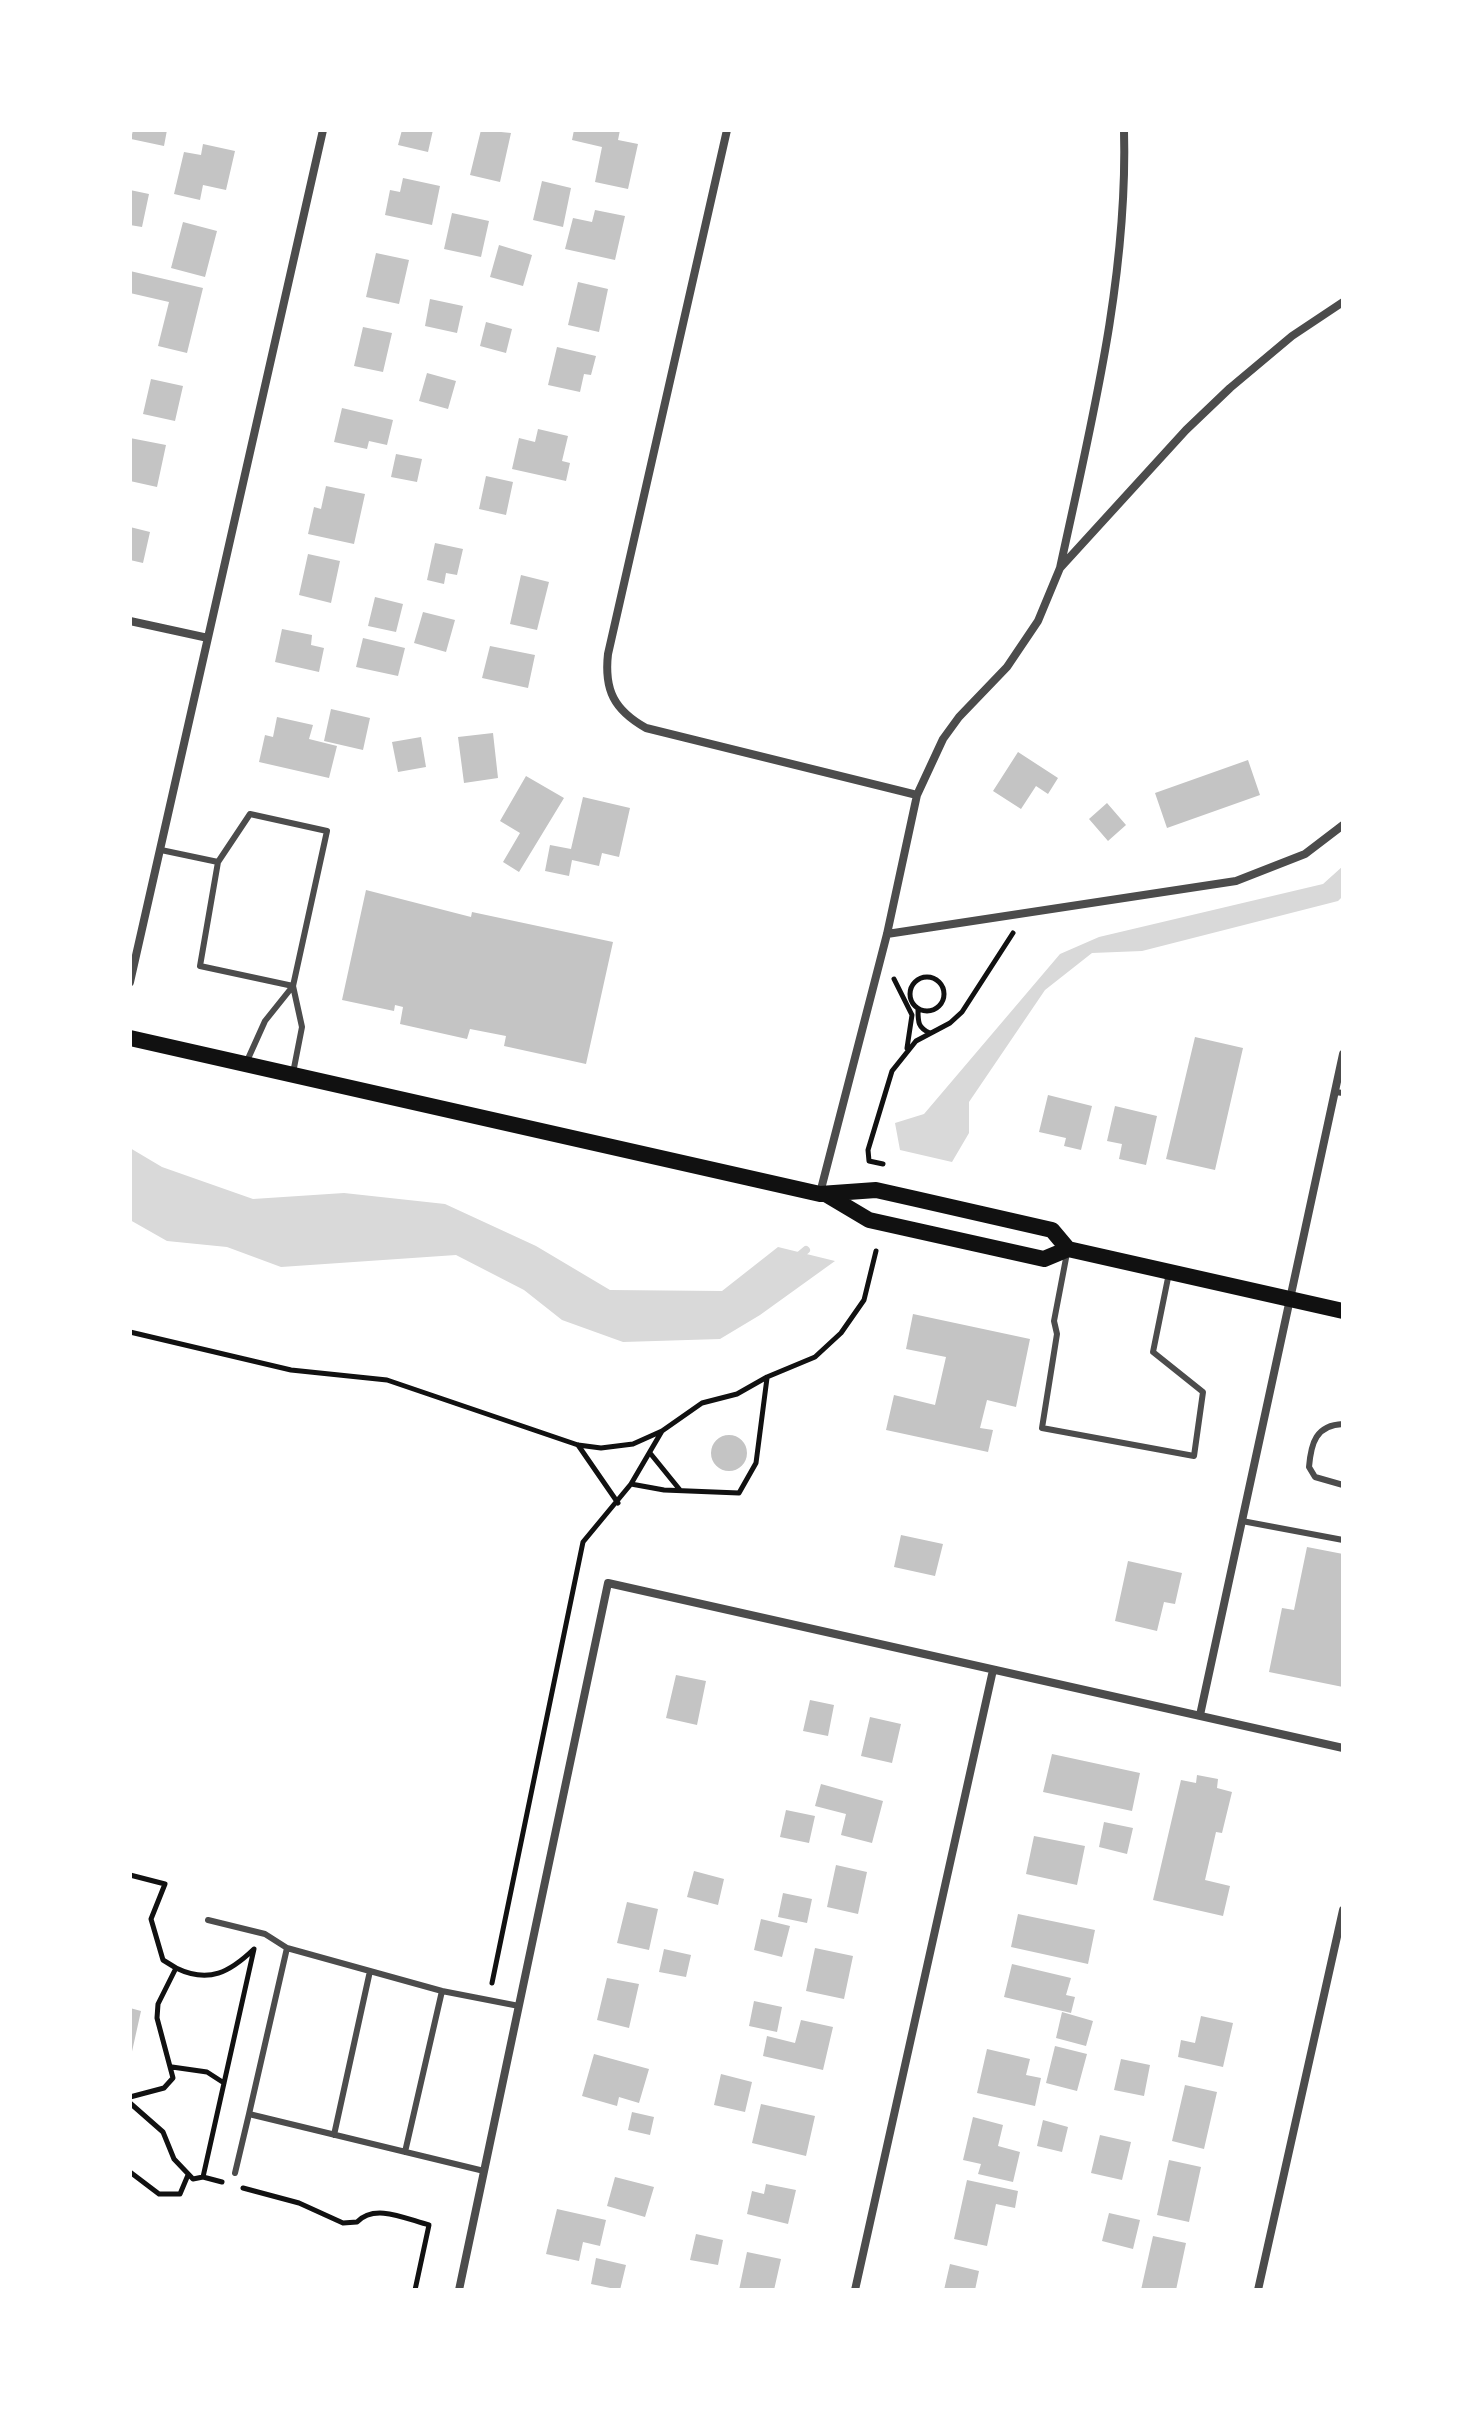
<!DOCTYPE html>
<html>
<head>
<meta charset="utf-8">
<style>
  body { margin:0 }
  #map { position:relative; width:1473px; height:2420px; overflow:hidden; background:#fff; font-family:"Source Sans 3",sans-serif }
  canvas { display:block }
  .frame { position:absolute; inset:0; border:132px solid #fff; pointer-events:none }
</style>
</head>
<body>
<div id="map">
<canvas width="1473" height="2420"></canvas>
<div class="frame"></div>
</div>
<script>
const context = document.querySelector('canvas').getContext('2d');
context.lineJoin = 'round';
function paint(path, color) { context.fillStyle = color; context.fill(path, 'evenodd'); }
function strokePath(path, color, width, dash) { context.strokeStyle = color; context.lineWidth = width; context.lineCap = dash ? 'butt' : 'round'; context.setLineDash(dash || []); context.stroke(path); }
paint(new Path2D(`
  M 1343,866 L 1343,896 L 1338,901 L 1142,951 L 1092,953 L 1045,990 L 969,1102 L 969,1133 L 952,1162 L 900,1150 L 895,1123 L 924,1114 L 1060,954 L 1099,937 L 1323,884 Z
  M 130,1148 L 162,1167 L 253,1199 L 344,1193 L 445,1204 L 536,1246 L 610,1290 L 722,1291 L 778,1247 L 835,1261 L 760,1315 L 720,1339 L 623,1342 L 562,1320 L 524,1290 L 456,1255 L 281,1267 L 227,1247 L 167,1241 L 130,1220 Z`), '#d9d9d9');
strokePath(new Path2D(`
  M 794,1260 L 806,1250`), '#d9d9d9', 8);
paint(new Path2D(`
  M 133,130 L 167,130 L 164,146 L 131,139 Z
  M 402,130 L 433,130 L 428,152 L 398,145 Z
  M 481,130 L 511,133 L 500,182 L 470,175 Z
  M 574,130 L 620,130 L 618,140 L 638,144 L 628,189 L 595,182 L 602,147 L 572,140 Z
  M 203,144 L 235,151 L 226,190 L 203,185 L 200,200 L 174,194 L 184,152 L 201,155 Z
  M 403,178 L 440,186 L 432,225 L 385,215 L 390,190 L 400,192 Z
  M 542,181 L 571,188 L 563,227 L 533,220 Z
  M 130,190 L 149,194 L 142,227 L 130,225 Z
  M 595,210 L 625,216 L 615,260 L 565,249 L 573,218 L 592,222 Z
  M 452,213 L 489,221 L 481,257 L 444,249 Z
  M 183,222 L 217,231 L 205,277 L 171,268 Z
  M 499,245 L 532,255 L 523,286 L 490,277 Z
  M 376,253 L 409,260 L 399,304 L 366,297 Z
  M 130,271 L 203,288 L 187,353 L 158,346 L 169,302 L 130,293 Z
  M 578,282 L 608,289 L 599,332 L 568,325 Z
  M 430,299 L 463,306 L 457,333 L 425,326 Z
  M 486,322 L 512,329 L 506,353 L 480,346 Z
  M 363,327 L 392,333 L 383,372 L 354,366 Z
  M 557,347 L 596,356 L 591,375 L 584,374 L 580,392 L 548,385 Z
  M 427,373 L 456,381 L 448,409 L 419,401 Z
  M 151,379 L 183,386 L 175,421 L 143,414 Z
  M 342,408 L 393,420 L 387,445 L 369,441 L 367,449 L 334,442 Z
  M 538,429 L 568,436 L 562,461 L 570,463 L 566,481 L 512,469 L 519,438 L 535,442 Z
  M 130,438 L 166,445 L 157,487 L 130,481 Z
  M 396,454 L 422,459 L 417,482 L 391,477 Z
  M 486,476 L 513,482 L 506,515 L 479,509 Z
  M 326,486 L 365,494 L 354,544 L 308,534 L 314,507 L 321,509 Z
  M 130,527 L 150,532 L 143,563 L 130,560 Z
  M 435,543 L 463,549 L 457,575 L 446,573 L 444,584 L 427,580 Z
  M 308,554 L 340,561 L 331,603 L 299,595 Z
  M 521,575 L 549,582 L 537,630 L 510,624 Z
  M 375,597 L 403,604 L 396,632 L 368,626 Z
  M 423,612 L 455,620 L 446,652 L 414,643 Z
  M 282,629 L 312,635 L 311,645 L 324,648 L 319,672 L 275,662 Z
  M 363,638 L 405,648 L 398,676 L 356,667 Z
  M 490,646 L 535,655 L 528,688 L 482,678 Z
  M 331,709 L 370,718 L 363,750 L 324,741 Z
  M 277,717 L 313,725 L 309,739 L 337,746 L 329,778 L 259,762 L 265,735 L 273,737 Z
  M 493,733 L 498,778 L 464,783 L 458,737 Z
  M 421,737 L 426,767 L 398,772 L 392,742 Z
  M 1018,752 L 1058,778 L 1048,794 L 1036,786 L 1021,809 L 993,791 Z
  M 1248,760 L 1260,795 L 1167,828 L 1155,793 Z
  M 526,776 L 564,798 L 519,872 L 503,862 L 520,833 L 500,821 Z
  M 583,797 L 630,808 L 619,857 L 602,853 L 599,866 L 572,860 L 569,876 L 545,871 L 550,845 L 571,849 Z
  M 1107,803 L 1126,825 L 1108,841 L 1089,819 Z
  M 366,890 L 471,917 L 472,912 L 613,942 L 586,1064 L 504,1046 L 506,1036 L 470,1029 L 467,1039 L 400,1024 L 403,1007 L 395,1005 L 394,1011 L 342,1000 Z
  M 1195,1037 L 1243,1048 L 1215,1170 L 1166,1159 Z
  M 1048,1095 L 1092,1106 L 1081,1150 L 1064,1146 L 1066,1138 L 1039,1132 Z
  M 1115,1106 L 1157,1116 L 1146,1165 L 1119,1159 L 1122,1144 L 1107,1141 Z
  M 913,1314 L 1030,1339 L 1016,1407 L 987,1400 L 980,1428 L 993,1430 L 988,1452 L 886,1430 L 894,1395 L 935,1405 L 946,1357 L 906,1349 Z
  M711 1453a18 18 0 1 1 36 0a18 18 0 1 1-36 0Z
  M 901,1535 L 943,1544 L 935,1576 L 894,1567 Z
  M 1307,1547 L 1343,1554 L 1343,1687 L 1269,1672 L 1282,1608 L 1294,1610 Z
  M 1128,1561 L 1182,1573 L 1175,1604 L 1164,1602 L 1157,1631 L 1115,1621 Z
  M 676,1675 L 706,1681 L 697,1725 L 666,1718 Z
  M 810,1700 L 834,1705 L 828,1736 L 803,1731 Z
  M 870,1717 L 901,1724 L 892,1763 L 861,1756 Z
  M 1052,1754 L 1140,1773 L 1132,1811 L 1043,1792 Z
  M 1197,1775 L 1218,1779 L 1217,1788 L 1232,1792 L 1222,1833 L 1216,1832 L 1205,1880 L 1230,1886 L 1223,1916 L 1153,1900 L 1181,1780 L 1196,1783 Z
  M 821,1784 L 883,1801 L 872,1843 L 841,1835 L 846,1814 L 815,1806 Z
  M 786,1810 L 815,1816 L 809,1843 L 780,1837 Z
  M 1104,1822 L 1133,1828 L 1127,1854 L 1099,1847 Z
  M 1034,1836 L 1085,1846 L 1077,1885 L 1026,1874 Z
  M 836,1865 L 867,1872 L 858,1914 L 827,1907 Z
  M 694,1871 L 724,1879 L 718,1905 L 687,1897 Z
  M 783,1893 L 812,1899 L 807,1923 L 778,1917 Z
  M 627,1902 L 658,1909 L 649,1950 L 617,1943 Z
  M 1018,1914 L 1095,1930 L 1088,1964 L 1011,1947 Z
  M 761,1919 L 790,1926 L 782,1957 L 754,1950 Z
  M 815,1948 L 853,1956 L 844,1999 L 806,1991 Z
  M 664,1949 L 691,1955 L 686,1977 L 659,1972 Z
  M 1012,1964 L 1071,1978 L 1066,1995 L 1075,1997 L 1071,2013 L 1004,1997 Z
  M 607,1978 L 639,1984 L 629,2028 L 597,2020 Z
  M 754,2001 L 782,2007 L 777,2032 L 749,2026 Z
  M 130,2008 L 141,2011 L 131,2056 L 130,2056 Z
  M 1062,2012 L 1093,2021 L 1086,2046 L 1056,2038 Z
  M 1201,2016 L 1233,2023 L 1223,2067 L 1178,2057 L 1181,2040 L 1195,2043 Z
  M 801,2020 L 833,2027 L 823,2070 L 763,2056 L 767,2036 L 795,2043 Z
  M 1055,2046 L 1087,2054 L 1077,2091 L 1046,2083 Z
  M 987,2049 L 1030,2059 L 1026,2075 L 1041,2078 L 1035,2106 L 977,2093 Z
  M 594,2054 L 649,2069 L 639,2103 L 619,2097 L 617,2106 L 582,2096 Z
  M 1121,2059 L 1150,2065 L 1144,2096 L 1114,2090 Z
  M 721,2074 L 752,2082 L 745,2112 L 714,2105 Z
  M 1185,2085 L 1217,2092 L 1204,2149 L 1172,2141 Z
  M 761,2104 L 815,2116 L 806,2156 L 752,2143 Z
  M 632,2112 L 654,2117 L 650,2135 L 628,2130 Z
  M 973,2117 L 1003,2125 L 998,2146 L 1020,2152 L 1013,2182 L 978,2174 L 981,2164 L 963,2160 Z
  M 1043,2120 L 1068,2127 L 1062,2152 L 1037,2146 Z
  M 1100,2135 L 1131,2142 L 1122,2180 L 1091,2173 Z
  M 1169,2160 L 1201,2167 L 1189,2222 L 1157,2215 Z
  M 615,2177 L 654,2187 L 645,2217 L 607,2206 Z
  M 967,2180 L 1018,2191 L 1015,2208 L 996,2204 L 987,2246 L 954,2239 Z
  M 766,2184 L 796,2190 L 788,2224 L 747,2214 L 752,2191 L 764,2194 Z
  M 557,2209 L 606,2220 L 600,2246 L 583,2242 L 579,2261 L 546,2254 Z
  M 1109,2213 L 1140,2220 L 1133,2249 L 1102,2241 Z
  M 696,2234 L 723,2240 L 718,2265 L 690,2260 Z
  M 1153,2236 L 1186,2243 L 1176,2290 L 1141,2290 Z
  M 747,2252 L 781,2259 L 774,2290 L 739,2290 Z
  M 596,2258 L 626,2265 L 620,2290 L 591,2284 Z
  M 950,2264 L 979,2271 L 975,2290 L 944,2290 Z`), '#c4c4c4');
strokePath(new Path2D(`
  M910 994a17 17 0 1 1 34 0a17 17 0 1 1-34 0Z
  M 894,979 L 912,1015 L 907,1048
  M 918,1010 C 918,1022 918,1028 930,1033
  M 883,1164 L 869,1161 L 868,1150 L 892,1071 L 916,1041 L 950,1023 L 962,1012 L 1013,933
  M 130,1332 L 291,1370 L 387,1380 L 578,1445 L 601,1448 L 633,1444 L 662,1431 L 702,1403 L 737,1394 L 767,1377 L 815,1357 L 841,1333 L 864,1300 L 876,1251
  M 578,1445 L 618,1503
  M 650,1453 L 680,1490
  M 631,1484 L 662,1431
  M 130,1875 L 165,1884 L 151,1919 L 163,1960 L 176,1968 L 158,2004 L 157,2018 L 173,2078 L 164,2088 L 130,2097
  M 492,1983 L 583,1542 L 631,1484 L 664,1490 L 739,1493 L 756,1463 L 767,1378
  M 172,2067 L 207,2072 L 224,2083
  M 130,2103 L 163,2132 L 174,2159 L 193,2179 L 203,2177 L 254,1949 C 230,1972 209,1984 176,1968
  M 130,2172 L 159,2194 L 180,2194 L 188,2175
  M 203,2177 L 222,2182
  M 243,2188 L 299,2203 L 343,2223 L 357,2222 C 375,2203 406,2219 429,2225 L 415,2290`), '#111', 5);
strokePath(new Path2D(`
  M 161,850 L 218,862 L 250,814 L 327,831 L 293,986 L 302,1027 L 293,1073
  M 218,862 L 200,966 L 293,986
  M 247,1061 L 265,1021 L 293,986
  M 1335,1092 L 1343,1093
  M 1067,1253 L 1054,1321 L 1057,1334 L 1042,1428 L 1194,1456 L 1203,1392 L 1153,1352 L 1169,1273
  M 1343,1424 C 1316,1425 1311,1443 1309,1467 L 1315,1477 L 1343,1485
  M 1242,1521 L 1343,1540
  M 208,1920 L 265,1934 L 287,1948
  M 334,2135 L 370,1971
  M 405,2152 L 442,1991
  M 484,2171 L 249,2114 L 287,1948 L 442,1991 L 519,2006
  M 235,2173 L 249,2114`), '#4c4c4c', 6);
strokePath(new Path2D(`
  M 727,130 L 608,654 C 604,690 614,710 646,728 L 917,795
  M 1060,568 C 1091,424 1128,278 1124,130
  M 130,621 L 208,638
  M 887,934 L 1236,881 L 1305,854 L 1343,825
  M 130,982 L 323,130
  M 820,1193 L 887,934 L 917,795 L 943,739 L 959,717 L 1007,667 L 1038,621 L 1060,568 L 1186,430 L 1230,388 L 1292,336 L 1343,302
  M 1200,1715 L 1343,1054
  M 459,2290 L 608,1583 L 1343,1748
  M 855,2290 L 993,1670
  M 1258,2290 L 1343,1910`), '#4c4c4c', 8);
strokePath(new Path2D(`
  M 130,1038 L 820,1194 L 876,1190 L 916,1199 L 1052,1230 L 1068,1249
  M 827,1195 L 869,1220 L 1044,1259 L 1068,1249 L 1343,1311`), '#111', 16);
</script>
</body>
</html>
